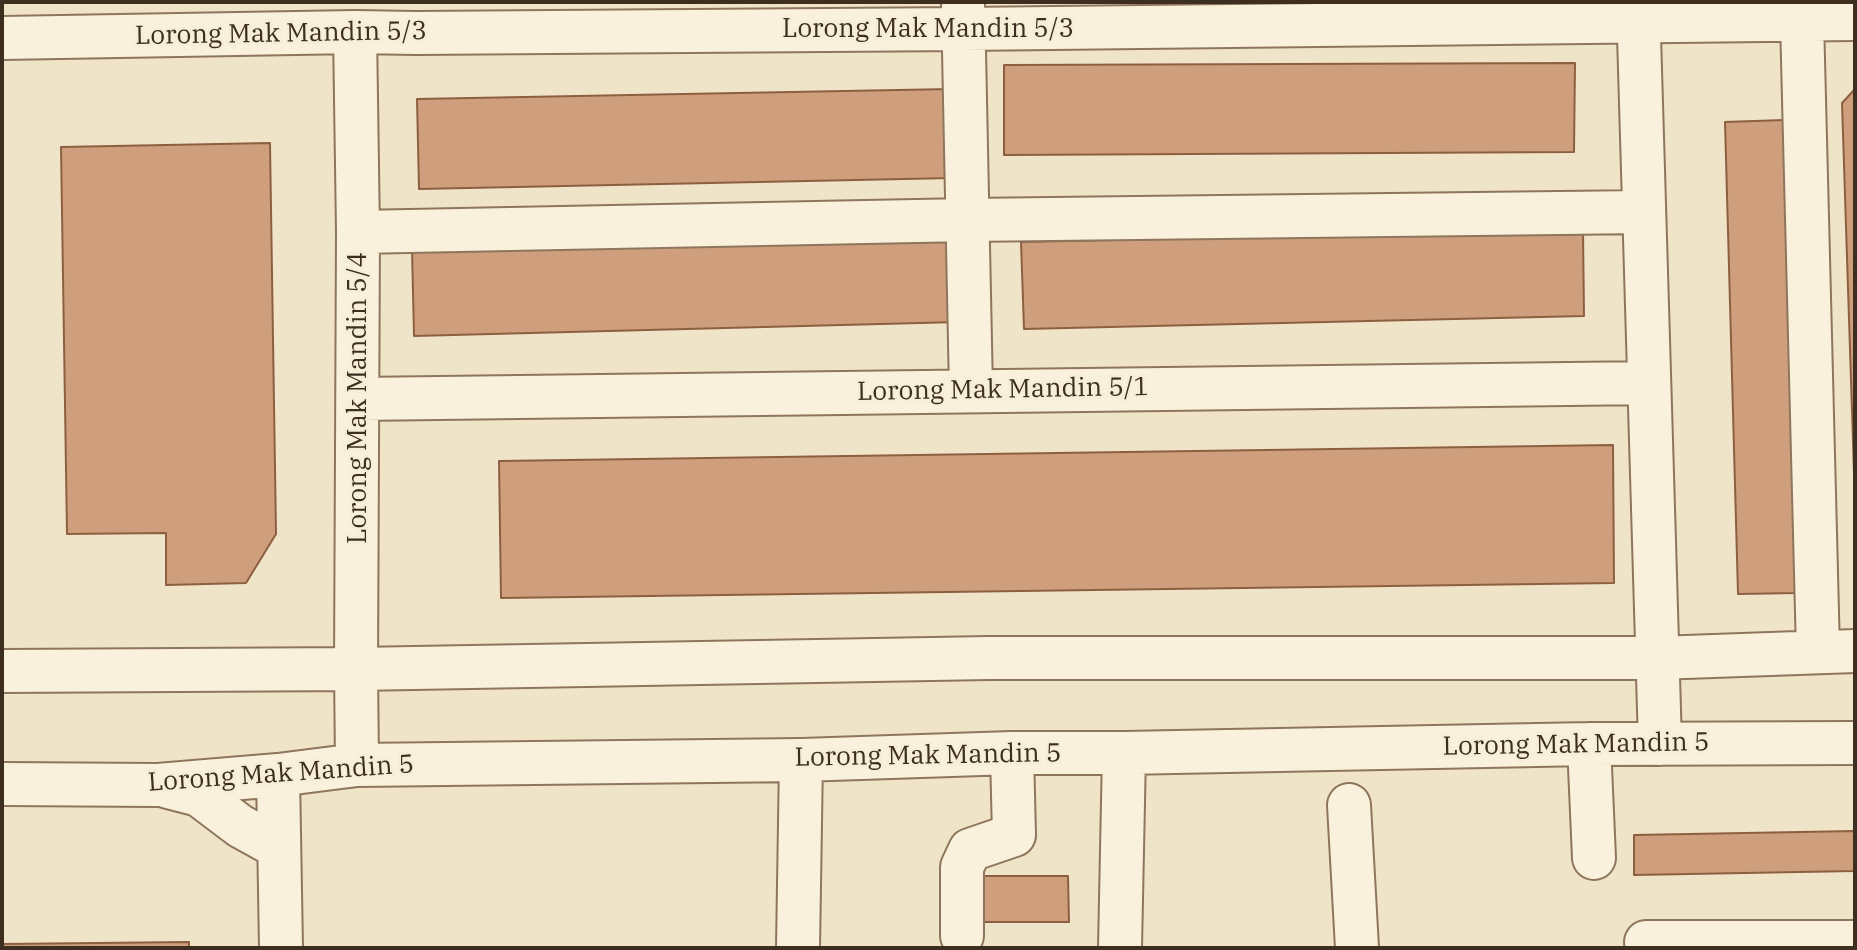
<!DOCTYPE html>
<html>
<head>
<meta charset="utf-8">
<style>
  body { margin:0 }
  #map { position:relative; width:1857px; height:950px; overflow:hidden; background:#f0e4c8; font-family:"IBM Plex Serif",serif }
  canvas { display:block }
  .frame { position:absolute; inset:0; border:4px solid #3d2e20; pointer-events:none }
</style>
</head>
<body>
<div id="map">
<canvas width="1857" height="950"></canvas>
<div class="frame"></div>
</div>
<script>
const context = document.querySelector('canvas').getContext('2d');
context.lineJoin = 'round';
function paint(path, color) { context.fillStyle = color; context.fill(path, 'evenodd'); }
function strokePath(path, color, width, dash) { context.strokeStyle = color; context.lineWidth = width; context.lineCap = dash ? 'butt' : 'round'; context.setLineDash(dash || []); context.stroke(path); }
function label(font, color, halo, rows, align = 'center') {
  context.font = font + ' "IBM Plex Serif",serif'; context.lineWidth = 6; context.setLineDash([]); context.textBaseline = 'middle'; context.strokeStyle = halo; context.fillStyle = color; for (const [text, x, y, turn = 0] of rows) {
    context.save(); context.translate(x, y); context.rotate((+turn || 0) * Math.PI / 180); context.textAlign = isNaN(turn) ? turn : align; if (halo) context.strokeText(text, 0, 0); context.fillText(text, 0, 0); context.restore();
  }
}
const building = new Path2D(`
  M 1575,63 L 1574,152 L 1004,155 L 1004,65 Z
  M 951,89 L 953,178 L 419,189 L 417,99 Z
  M 1855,89 L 1855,504 L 1842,103 Z
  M 1784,120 L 1797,593 L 1738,594 L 1725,122 Z
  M 270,143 L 276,534 L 246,583 L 166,585 L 166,533 L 67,534 L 61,147 Z
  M 1583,230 L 1584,316 L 1024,329 L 1021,242 Z
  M 957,236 L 959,322 L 414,336 L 412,249 Z
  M 1613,445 L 1614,583 L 501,598 L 499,461 Z
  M 1855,831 L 1855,871 L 1634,875 L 1634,835 Z
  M 984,876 L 1068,876 L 1069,922 L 983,922 Z
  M 189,942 L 189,948 L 2,948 L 2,944 Z`);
paint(building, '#cf9f7d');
strokePath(building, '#8d5f41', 2);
const minor = new Path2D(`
  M 963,2 L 971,391
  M 1638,2 L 1660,744
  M 1802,20 L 1818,652
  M 355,32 L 358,232 L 356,669 L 357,765
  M 2,38 L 355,32 L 415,33 L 964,29 L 1855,19
  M 358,232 L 967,220 L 1644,212
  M 358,399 L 1649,383
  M 2,671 L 356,669 L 989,658 L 1657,658 L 1855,651
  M 1589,744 L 1594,858
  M 278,775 L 281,948
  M 2,784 L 158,785 L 278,775 L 357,765 L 801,760 L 1012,753 L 1124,753 L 1589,744 L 1855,743
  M 168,787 L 199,795 L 240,826 L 278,847
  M 1349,805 L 1357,948
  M 962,936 L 962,867 L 970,850 L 1014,835 L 1012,753
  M 1646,942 L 1855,942
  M 798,948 L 801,760
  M 1120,948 L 1124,753`);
strokePath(minor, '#8d765c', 46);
strokePath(minor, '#faf1dc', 42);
label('26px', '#3d2e20', '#f7eed8', [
  ["Lorong Mak Mandin 5/3",928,29],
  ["Lorong Mak Mandin 5/3",281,34,-1],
  ["Lorong Mak Mandin 5/1",1003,390,-1],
  ["Lorong Mak Mandin 5/4",358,398,-90],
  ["Lorong Mak Mandin 5",1576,745,-1],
  ["Lorong Mak Mandin 5",928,756,-1],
  ["Lorong Mak Mandin 5",281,774,-4]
]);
</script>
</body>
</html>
